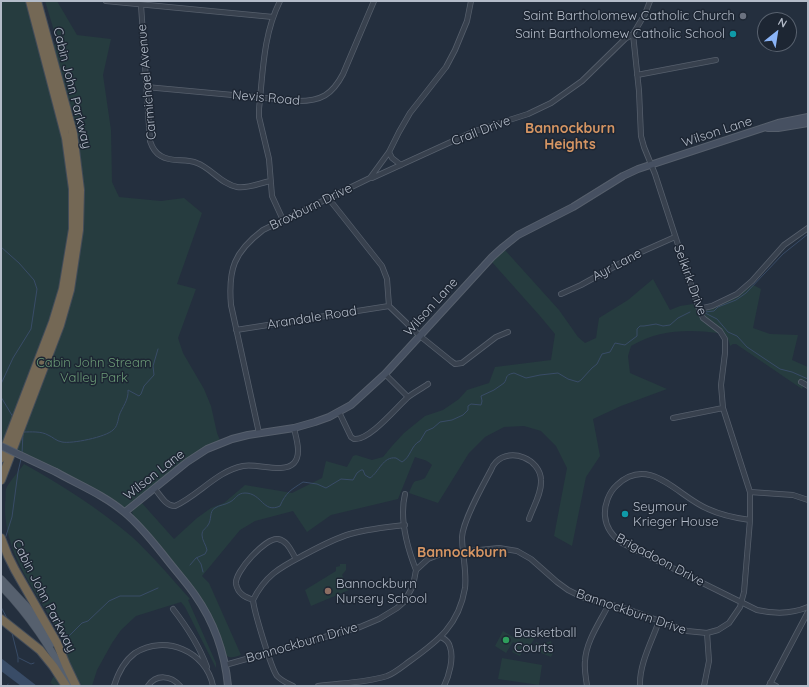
<!DOCTYPE html>
<html>
<head>
<meta charset="utf-8">
<style>
  body { margin:0 }
  #map { position:relative; width:809px; height:687px; overflow:hidden; background:#242f3e; font-family:Quicksand,sans-serif }
  canvas { display:block }
  .frame { position:absolute; inset:0; border:2px solid #b4bcc9; pointer-events:none }
  .north { position:absolute; left:757px; top:12px; width:40px; height:40px; box-sizing:border-box; background:#1d2633; border:1px solid #59626f; border-radius:50%; rotate:30deg; font-size:11px; font-weight:700; line-height:16px; text-align:center; color:#b4bcc9 }
  .north::after { content:''; display:block; margin:auto; width:14px; height:18px; background:#8ab4f8; clip-path:polygon(50% 0,100% 100%,50% 72%,0 100%) }
</style>
</head>
<body>
<div id="map">
<canvas width="809" height="687"></canvas>
<div class="frame"></div>
<div class="north">N</div>
</div>
<script>
const context = document.querySelector('canvas').getContext('2d');
context.lineJoin = 'round';
function paint(path, color) { context.fillStyle = color; context.fill(path, 'evenodd'); }
function strokePath(path, color, width, dash) { context.strokeStyle = color; context.lineWidth = width; context.lineCap = dash ? 'butt' : 'round'; context.setLineDash(dash || []); context.stroke(path); }
function label(font, color, halo, rows, align = 'center') {
  context.font = font + ' Quicksand,sans-serif'; context.lineWidth = 3; context.setLineDash([]); context.textBaseline = 'middle'; context.strokeStyle = halo; context.fillStyle = color; for (const [text, x, y, turn = 0] of rows) {
    context.save(); context.translate(x, y); context.rotate((+turn || 0) * Math.PI / 180); context.textAlign = isNaN(turn) ? turn : align; if (halo) context.strokeText(text, 0, 0); context.fillText(text, 0, 0); context.restore();
  }
}
paint(new Path2D(`
  M 1,1 L 30,1 L 42,46 L 58,44 L 45,1 L 57,1 L 77,35 L 111,39 L 103,75 L 111,130 L 112,182 L 119,197 L 161,201 L 184,198 L 202,213 L 177,284 L 196,289 L 178,338 L 183,353 L 204,389 L 211,406 L 217,433 L 221,443 L 207,449 L 125,512 L 105,499 L 1,445 Z
  M 504,249 L 559,310 L 578,337 L 585,343 L 596,338 L 599,318 L 628,300 L 653,279 L 670,310 L 680,306 L 693,304 L 702,320 L 718,333 C 687,329 658,330 631,346 L 628,356 L 630,373 L 667,389 L 621,406 L 593,419 L 600,456 L 586,477 L 572,546 L 554,536 L 567,468 L 556,446 L 541,431 L 524,426 L 504,427 L 485,437 L 469,453 L 438,503 L 409,493 C 416,476 413,484 425,478 L 432,465 C 426,459 423,460 415,457 L 398,499 L 331,515 L 307,532 L 293,511 L 255,521 L 240,530 L 202,576 L 209,583 L 241,655 C 235,657 231,659 225,655 L 210,617 L 135,520 L 132,512 L 134,508 L 141,502 L 174,539 L 197,518 L 211,508 L 224,503 L 245,485 L 292,493 L 322,478 L 326,461 L 347,467 L 353,456 L 356,455 L 372,460 L 383,457 L 392,446 L 404,433 L 425,416 L 443,410 L 459,399 L 467,390 L 489,383 L 495,367 L 551,360 L 555,334 L 540,316 L 491,261 Z
  M 753,285 L 761,289 L 753,328 L 770,334 L 798,335 L 792,360 L 808,367 L 808,375 L 802,389 L 736,344 L 733,344 L 730,346 C 727,326 709,327 702,310 C 722,307 737,296 753,285 Z
  M 24,464 C 62,485 98,508 131,536 C 152,555 171,578 190,599 L 188,600 L 216,663 L 216,668 L 185,607 L 181,602 L 136,616 L 121,630 L 112,643 L 97,670 L 92,686 L 81,686 L 80,682 L 79,686 L 56,686 L 50,683 L 68,652 C 48,603 3,561 5,504 C 6,500 5,494 6,489 C 8,483 20,470 24,464 Z
  M 340,564 L 346,564 L 346,570 L 342,575 L 349,590 L 311,606 L 305,590 L 336,571 L 336,567 L 340,566 Z
  M 520,630 L 535,638 L 531,644 L 534,646 L 536,642 L 544,646 L 545,643 L 551,641 L 553,653 L 551,657 L 529,648 L 528,651 L 524,649 L 520,656 L 512,652 L 516,644 L 513,642 L 506,653 L 495,646 L 503,631 L 515,638 Z
  M 502,658 L 542,665 L 539,685 L 498,679 Z`), '#263c3f');
paint(new Path2D(`
  M 1,658 L 37,686 L 21,686 L 1,671 Z`), '#394c67');
strokePath(new Path2D(`
  M 1,147 L 1,159
  M 1,247 L 19,263 L 34,280 L 37,289 L 31,329 L 13,358 L 1,384
  M 705,312 L 714,311 L 718,307 L 736,300 L 746,293 L 783,254 L 808,234
  M 705,313 L 717,319 L 728,332 L 737,336 L 747,347 L 780,369 L 792,372 L 808,379
  M 1,397 L 13,417
  M 24,432 C 31,432 41,431 48,435 C 53,437 56,441 62,442 C 72,444 106,437 113,430 C 117,427 118,421 119,416 C 122,407 129,400 128,390 L 139,396 L 141,394 L 144,386 L 154,375 L 153,366 L 158,349
  M 22,454 L 23,433
  M 5,539 L 12,517 L 18,472 L 21,459
  M 1,554 L 2,550
  M 197,558 L 201,564 L 203,572
  M 190,565 L 196,558 L 205,554 L 207,550 C 206,545 202,540 202,535 C 202,529 206,529 208,525 C 212,520 209,511 215,508 C 219,505 225,505 230,502 C 236,499 237,493 245,493 C 262,493 263,514 280,506 C 286,492 291,490 303,482 L 317,484 L 326,488 L 341,479 L 353,480 L 357,473 L 361,470 L 363,470 L 365,475 L 370,478 C 379,472 383,456 396,458 L 402,462 C 411,457 411,445 420,441 L 426,431 L 433,428 L 440,422 L 452,420 L 463,415 L 468,410 L 468,406 L 471,404 L 481,405 L 482,401 L 481,396 L 494,390 L 504,383 C 508,378 504,375 514,373 L 526,378 L 540,375 L 558,373 L 568,379 L 578,382 L 581,380 L 592,368 L 597,364 L 602,354 L 610,352 L 615,343 L 625,345 L 637,336 L 637,329 L 640,326 L 644,326 L 656,324 L 663,326 L 670,325 L 678,318 L 690,312
  M 1,607 L 8,620
  M 12,633 L 18,657 L 18,662
  M 65,640 L 82,623 L 88,621 L 109,601 L 120,596 L 140,596 L 158,588
  M 19,658 L 31,664 L 34,663
  M 7,686 L 8,684`), '#394c67', 1);
const street = new Path2D(`
  M 106,1 L 273,17
  M 280,1 C 263,35 263,72 259,109 L 259,117 L 269,159 L 272,196 L 283,220
  M 141,5 L 150,141 C 152,147 155,153 161,156 C 172,163 185,158 197,163 C 211,168 221,184 237,187 C 247,189 260,183 270,181
  M 637,75 L 716,60
  M 146,87 L 298,101 C 321,101 332,95 343,74 L 374,1
  M 389,152 L 392,158 L 401,165
  M 372,178 L 475,131 L 528,114 L 551,103 L 582,81 L 625,39 L 633,34
  M 329,199 L 382,266 L 387,279 L 389,306 L 420,336 L 451,361 L 455,364 L 462,363 L 496,337 L 508,332
  M 561,294 L 581,285 L 639,253 L 675,237
  M 699,309 L 712,306 L 737,294 L 752,281 L 784,245 L 808,228
  M 236,330 L 389,306
  M 385,374 L 408,397
  M 801,382 L 808,386
  M 339,412 L 351,437 L 354,439 C 369,441 396,408 407,398 C 413,393 421,389 428,384
  M 673,418 L 723,408
  M 259,433 L 231,305 C 228,269 234,252 263,230 L 370,178 L 389,152 L 399,132 L 410,113 L 446,67 L 455,50 L 467,21 L 471,1
  M 154,488 C 160,494 165,506 175,506 C 199,495 217,471 243,466 C 257,463 284,474 294,463 C 302,454 296,438 294,428
  M 750,492 L 793,495 L 808,500
  M 405,494 C 399,519 407,547 416,570
  M 750,520 C 735,518 721,515 708,509 C 678,497 650,454 617,485 C 609,492 604,505 605,516 C 606,528 612,536 622,543 L 757,610 C 775,614 792,614 808,607
  M 253,600 C 245,597 238,594 236,584 C 234,572 266,537 278,539 C 288,541 291,551 296,559
  M 173,609 C 187,627 199,645 207,667
  M 441,637 C 445,639 449,642 450,647 C 454,658 449,676 444,686
  M 225,665 L 360,627 L 379,619 L 397,608 L 404,602 L 413,586 L 416,570 L 428,559 L 441,554 L 499,548 L 517,551 L 531,559 L 557,582 L 568,590 L 582,597 L 630,610 L 687,631 L 707,633 L 718,630 L 729,623 L 740,607 L 744,592 L 750,520 L 750,492 L 723,408 L 721,385 L 725,353 L 725,339 L 720,331 L 703,318 L 699,309 L 655,174 L 644,147 L 641,136 L 639,91 L 633,34 L 645,14 L 650,1
  M 770,683 L 776,686
  M 114,686 C 118,673 124,661 135,653 C 165,634 206,651 213,686
  M 148,686 C 156,674 171,675 180,686
  M 293,686 C 287,683 282,681 277,676 C 271,668 254,611 253,600 C 265,576 279,568 302,556 C 317,548 333,539 350,534 C 368,529 386,527 405,525
  M 318,686 C 340,683 365,683 387,676 C 395,673 403,666 410,661 C 438,641 459,625 465,588 C 467,571 462,554 462,537 C 463,520 483,485 491,470 C 492,467 494,464 496,462 C 511,447 540,459 541,480 C 542,493 533,507 529,519
  M 587,686 C 586,678 584,670 585,661 C 586,641 600,622 609,604
  M 640,686 C 639,664 652,641 659,621
  M 704,686 L 709,661 L 707,633
  M 769,686 L 808,612`);
const secondary = new Path2D(`
  M 768,128 L 778,128 L 808,123
  M 56,472 C 79,485 104,495 124,512 C 140,525 153,542 165,557 C 175,570 186,582 195,595 C 214,622 225,654 228,686
  M 125,512 L 187,462 L 207,449 L 232,439 L 248,435 L 294,428 L 315,422 L 329,417 L 351,405 L 385,374 L 492,257 L 503,247 L 518,235 L 573,207 L 623,176 L 638,169 L 778,123 L 808,117`);
const primary = new Path2D(`
  M 1,579 L 29,609 L 53,643
  M 1,586 C 30,616 52,649 71,686`);
const highway = new Path2D(`
  M 1,458 L 53,322 L 63,289 L 73,229 L 73,189 L 66,138 L 30,1
  M 1,480 L 60,325 L 70,290 L 79,230 L 80,190 L 73,133 L 37,1
  M 1,538 L 8,556 L 15,570 L 57,643 L 66,665 L 76,686
  M 1,619 L 40,650 L 53,666 L 66,686`);
strokePath(street, '#565f6c', 6);
strokePath(secondary, '#565f6c', 8);
strokePath(primary, '#414a57', 8);
strokePath(highway, '#434c59', 10);
strokePath(street, '#38414e', 4.5);
strokePath(secondary, '#465061', 6);
strokePath(primary, '#56606e', 7);
strokePath(highway, '#746855', 8);
const secondaryBridge = new Path2D(`
  M 1,446 L 56,472`);
strokePath(secondaryBridge, '#565f6c', 8, []);
strokePath(secondaryBridge, '#465061', 6);
for (const [x, y, r, color] of [
  [743,16,4,"#6b7280"],
  [733,34,4,"#0f9aa8"],
  [625,514,4,"#0f9aa8"],
  [328,591,4,"#8d6e63"],
  [506,640,4,"#2e9e5b"]
]) { const dot = new Path2D(); dot.arc(x, y, r, 0, 2 * Math.PI); context.fillStyle = color; context.fill(dot); strokePath(dot, '#1d2633', 1.5); }
label('13px', '#b4bcc9', '#1d2633', [
  ["Saint Bartholomew Catholic Church",735,16,"right"],
  ["Saint Bartholomew Catholic School",725,34,"right"],
  ["Seymour",633,507],
  ["Krieger House",633,522],
  ["Bannockburn",336,584],
  ["Nursery School",336,599],
  ["Basketball",514,633],
  ["Courts",514,648]
], 'left');
label('13px', '#b4bcc9', '#1d2633', [
  ["Carmichael Avenue",147,82,-95],
  ["Cabin John Parkway",72,88,76],
  ["Nevis Road",266,98,5],
  ["Crail Drive",481,131,-21],
  ["Wilson Lane",717,132,-18],
  ["Broxburn Drive",311,207,-26],
  ["Ayr Lane",617,265,-28],
  ["Selkirk Drive",690,280,70],
  ["Wilson Lane",431,307,-48],
  ["Arandale Road",312,318,-9],
  ["Wilson Lane",154,475,-38],
  ["Brigadoon Drive",660,560,28],
  ["Cabin John Parkway",44,596,63],
  ["Bannockburn Drive",631,612,19],
  ["Bannockburn Drive",302,643,-16]
]);
label('13px', '#6b9a76', '#1d2633', [
  ["Cabin John Stream",94,363],
  ["Valley Park",94,378]
]);
label('bold 14px', '#d59563', '#1d2633', [
  ["Bannockburn",570,129],
  ["Heights",570,145],
  ["Bannockburn",462,553]
]);
</script>
</body>
</html>
